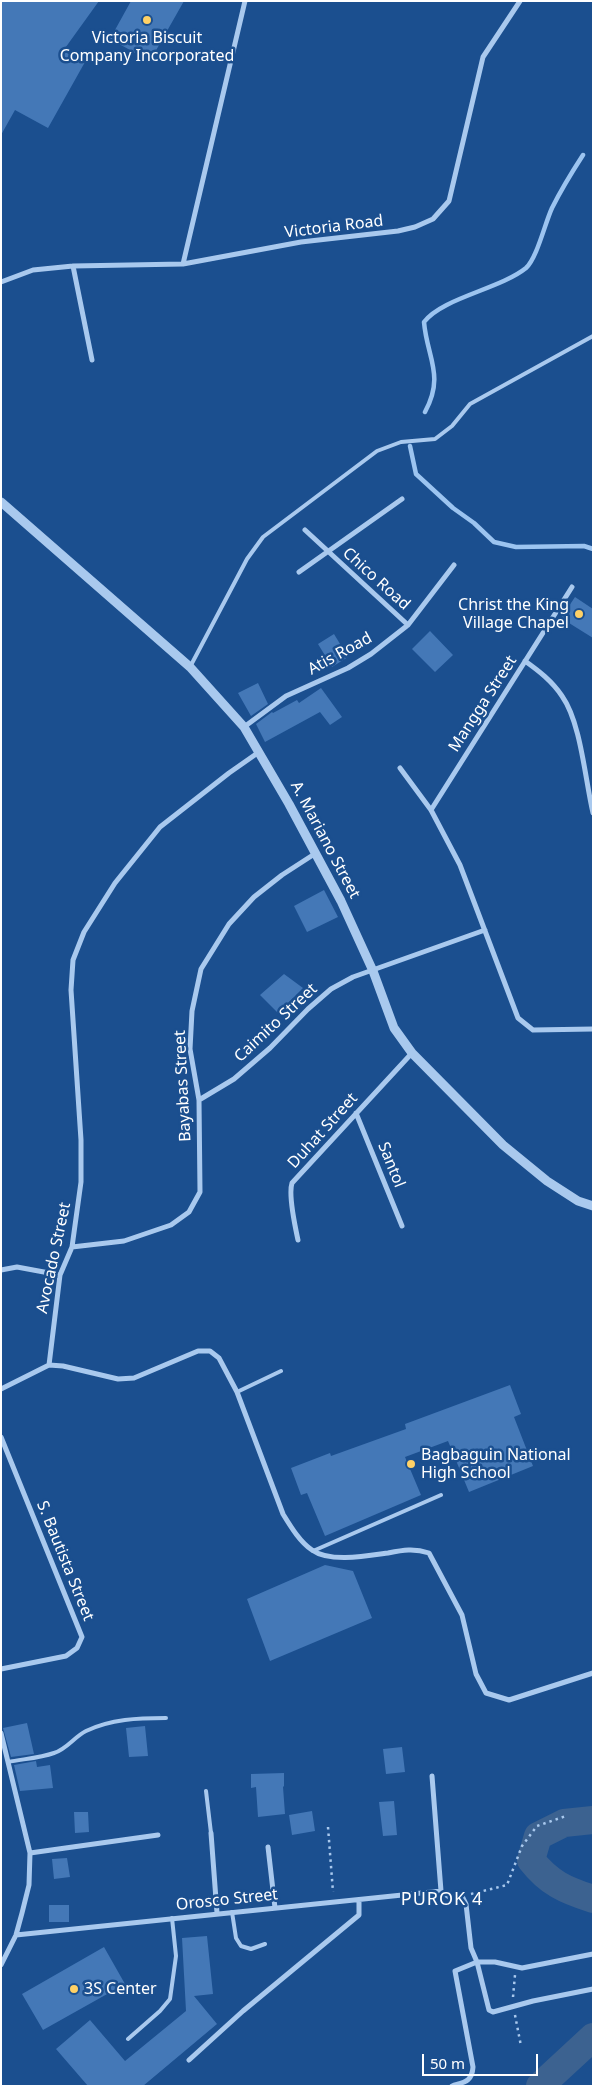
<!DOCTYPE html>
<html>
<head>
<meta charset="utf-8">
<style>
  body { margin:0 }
  #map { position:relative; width:594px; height:2087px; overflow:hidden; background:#1b4f8f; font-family:"Noto Sans",sans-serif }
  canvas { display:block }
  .frame { position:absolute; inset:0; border:2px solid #fff; pointer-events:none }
  .scale { position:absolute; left:422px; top:2054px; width:116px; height:22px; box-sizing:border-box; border:2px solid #fff; border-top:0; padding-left:6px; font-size:15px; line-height:18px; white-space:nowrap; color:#fff; -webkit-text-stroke:4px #1b4f8f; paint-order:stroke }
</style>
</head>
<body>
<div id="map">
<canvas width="594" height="2087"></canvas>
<div class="frame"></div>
<div class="scale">50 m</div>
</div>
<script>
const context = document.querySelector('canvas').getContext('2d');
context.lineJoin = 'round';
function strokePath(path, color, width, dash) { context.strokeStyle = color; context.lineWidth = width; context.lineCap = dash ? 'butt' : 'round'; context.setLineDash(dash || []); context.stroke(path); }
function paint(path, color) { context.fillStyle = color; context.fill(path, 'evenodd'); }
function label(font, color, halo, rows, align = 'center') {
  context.font = font + ' "Noto Sans",sans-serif'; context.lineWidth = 5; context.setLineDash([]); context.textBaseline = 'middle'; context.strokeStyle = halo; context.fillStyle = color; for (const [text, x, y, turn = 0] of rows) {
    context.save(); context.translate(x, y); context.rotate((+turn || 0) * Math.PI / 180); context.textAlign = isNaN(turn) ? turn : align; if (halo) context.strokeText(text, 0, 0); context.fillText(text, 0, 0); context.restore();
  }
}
strokePath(new Path2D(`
  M 425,412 C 445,375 427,358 424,322 C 442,298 500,289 526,268 C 537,258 545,223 552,208 C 561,190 572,172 583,155
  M 410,446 L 416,474 L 453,508 L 474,523 L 494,542 L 516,547 L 584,546 L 593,549`), '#9cc4f0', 4.5);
strokePath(new Path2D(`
  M 593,1820 L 564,1823 L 538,1836 L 531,1860 C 549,1883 565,1890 593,1899
  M 540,2086 L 593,2037`), '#3c6290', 28);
paint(new Path2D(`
  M 1,1 L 99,1 L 63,51 L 85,62 L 48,128 L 15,110 L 1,135 Z
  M 131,1 L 184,1 L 150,61 L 110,39 Z
  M 575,597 L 593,609 L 593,638 L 561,618 Z
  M 430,631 L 453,655 L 435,672 L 412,649 Z
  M 334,634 L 348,657 L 332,667 L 318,644 Z
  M 258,683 L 268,704 L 251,716 L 238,693 Z
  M 321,688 L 342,717 L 330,725 L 320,712 L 265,742 L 256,724 L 272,712 L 273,713 L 297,700 L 299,703 Z
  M 324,890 L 338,917 L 307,932 L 294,906 Z
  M 284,974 L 303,988 L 278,1013 L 260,995 Z
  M 510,1385 L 521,1414 L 514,1417 L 533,1466 L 469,1492 L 448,1441 L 405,1457 L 421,1495 L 325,1536 L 307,1493 L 301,1495 L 291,1468 L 330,1453 L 331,1456 L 406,1429 L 405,1424 Z
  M 325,1565 L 353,1571 L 372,1618 L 270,1661 L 247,1599 Z
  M 27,1723 L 34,1754 L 11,1757 L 3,1728 Z
  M 145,1726 L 148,1756 L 129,1757 L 126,1728 Z
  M 402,1747 L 405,1772 L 386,1774 L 383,1749 Z
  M 36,1761 L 37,1767 L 50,1765 L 53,1788 L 20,1791 L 14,1765 Z
  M 284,1773 L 284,1786 L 283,1787 L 285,1814 L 258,1817 L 256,1787 L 251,1788 L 251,1774 Z
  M 394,1801 L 397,1835 L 383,1836 L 379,1802 Z
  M 312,1811 L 315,1831 L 292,1835 L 289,1815 Z
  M 74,1812 L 88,1812 L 89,1832 L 75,1833 Z
  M 67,1858 L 70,1877 L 54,1879 L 52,1859 Z
  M 49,1905 L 69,1905 L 69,1922 L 49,1922 Z
  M 207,1936 L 213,1994 L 194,1996 L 217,2024 L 143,2086 L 88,2086 L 56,2049 L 90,2020 L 125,2061 L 186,2011 L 182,1938 Z
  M 104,1947 L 125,1984 L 43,2030 L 22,1994 Z`), '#4478b7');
strokePath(new Path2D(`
  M 328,1827 L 333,1892
  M 471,1894 L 507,1885 L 522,1846 L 537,1826 L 566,1816
  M 513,1997 L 515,1975
  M 515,2015 L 521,2046`), '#a9c9ee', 2.5, [2.5, 4]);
strokePath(new Path2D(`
  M 190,667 L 247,559 L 263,537 L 377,451 L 401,442 L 435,439 L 452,426 L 470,404 L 593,336
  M 237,1392 L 281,1371
  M 313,1551 L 441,1495
  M 8,1762 C 23,1759 40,1758 54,1753 C 67,1749 74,1737 86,1731 C 111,1719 138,1718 166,1718
  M 206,1791 L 211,1833
  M 232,1912 L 236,1938 L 241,1946 L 251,1949 L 265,1944
  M 128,2039 L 160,2011 L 170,1999 L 176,1956 L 172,1918`), '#a9c9ee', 4);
strokePath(new Path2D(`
  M 183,264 L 245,1
  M 73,266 L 92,360
  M 1,282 L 33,270 L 73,266 L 183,264 L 301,242 L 398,231 L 415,227 L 433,219 L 449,201 L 483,57 L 520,1
  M 305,530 L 408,625
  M 299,572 L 402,499
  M 525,661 C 539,671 552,681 562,696 C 581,723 585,779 593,813
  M 244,727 L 286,696 L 348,668 L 371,654 L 408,625 L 454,565
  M 259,752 L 229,773 L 160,827 L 115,883 L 84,932 L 73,960 L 71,990 L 81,1140 L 81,1182 L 72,1247 L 60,1275 L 49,1365 L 63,1366 L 118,1379 L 134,1378 L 198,1351 L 210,1351 L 219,1358 L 237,1392 L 283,1514 C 291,1527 300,1542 312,1550 C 330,1563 367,1556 388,1553 C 403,1550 414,1548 429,1553 L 462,1615 L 476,1674 L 486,1693 L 509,1700 L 593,1673
  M 400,768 L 431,810 L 460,865 L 518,1018 L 533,1030 L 593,1029
  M 431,810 L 572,587
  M 199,1100 L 234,1079 L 270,1048 L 308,1009 L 331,989 L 353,977 L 485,930
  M 356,1113 L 402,1226
  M 298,1240 C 295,1226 288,1195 292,1183 L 412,1053
  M 72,1247 L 124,1241 L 171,1225 L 189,1212 L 200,1192 L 199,1100 L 190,1049 L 192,1011 L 201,969 L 229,924 L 254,897 L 282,875 L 316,853
  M 1,1270 L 17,1267 L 60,1275
  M 1,1389 L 49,1365
  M 1,1437 L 82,1637 L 77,1648 L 66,1656 L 1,1669
  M 1,1733 L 30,1853 L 29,1885 L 22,1913 L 16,1935 L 1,1965
  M 432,1776 L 441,1891 L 449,1897 L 462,1896 L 466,1904 L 471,1948 L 477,1962 L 489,2010 L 493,2012 L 533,2001 L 593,1989
  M 211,1833 L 217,1913
  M 268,1847 L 275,1908
  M 30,1853 L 158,1835
  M 16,1935 L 441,1891
  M 189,2060 L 243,2011 L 359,1915 L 359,1900
  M 452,2086 C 464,2082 472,2082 473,2067 L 455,1971 L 477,1962 L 495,1962 L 522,1968 L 593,1954`), '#a9c9ee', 5);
strokePath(new Path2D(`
  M 1,502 L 190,667 L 244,727 L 289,804 L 341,901 L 373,971 L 394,1028 L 412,1053 L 503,1145 L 547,1181 L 578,1201 L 593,1206`), '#a9c9ee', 9);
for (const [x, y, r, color] of [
  [147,20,5,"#ffd166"],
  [579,614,5,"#ffd166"],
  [411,1464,5,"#ffd166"],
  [74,1989,5,"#ffd166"]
]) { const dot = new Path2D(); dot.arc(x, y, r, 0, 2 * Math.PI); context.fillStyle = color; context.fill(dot); strokePath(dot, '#1b4f8f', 2); }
label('16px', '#fff', '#1b4f8f', [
  ["Victoria Biscuit",147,38,"center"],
  ["Company Incorporated",147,56,"center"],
  ["Christ the King",569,605,"right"],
  ["Village Chapel",569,623,"right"],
  ["Bagbaguin National",421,1455],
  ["High School",421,1473],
  ["3S Center",84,1989]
], 'left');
label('16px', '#fff', '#1b4f8f', [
  ["Victoria Road",334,227,-7],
  ["Chico Road",376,579,42],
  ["Atis Road",340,654,-29],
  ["Mangga Street",483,704,-57],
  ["A. Mariano Street",325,840,62],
  ["Caimito Street",276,1023,-43],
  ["Bayabas Street",183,1086,-93],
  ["Duhat Street",323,1131,-48],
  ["Santol",391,1165,68],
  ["Avocado Street",54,1258,-78],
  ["S. Bautista Street",65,1561,68],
  ["Orosco Street",227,1900,-6]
]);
context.letterSpacing = '1px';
label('18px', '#fff', '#1b4f8f', [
  ["PUROK 4",442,1900]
]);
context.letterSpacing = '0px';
</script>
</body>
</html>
